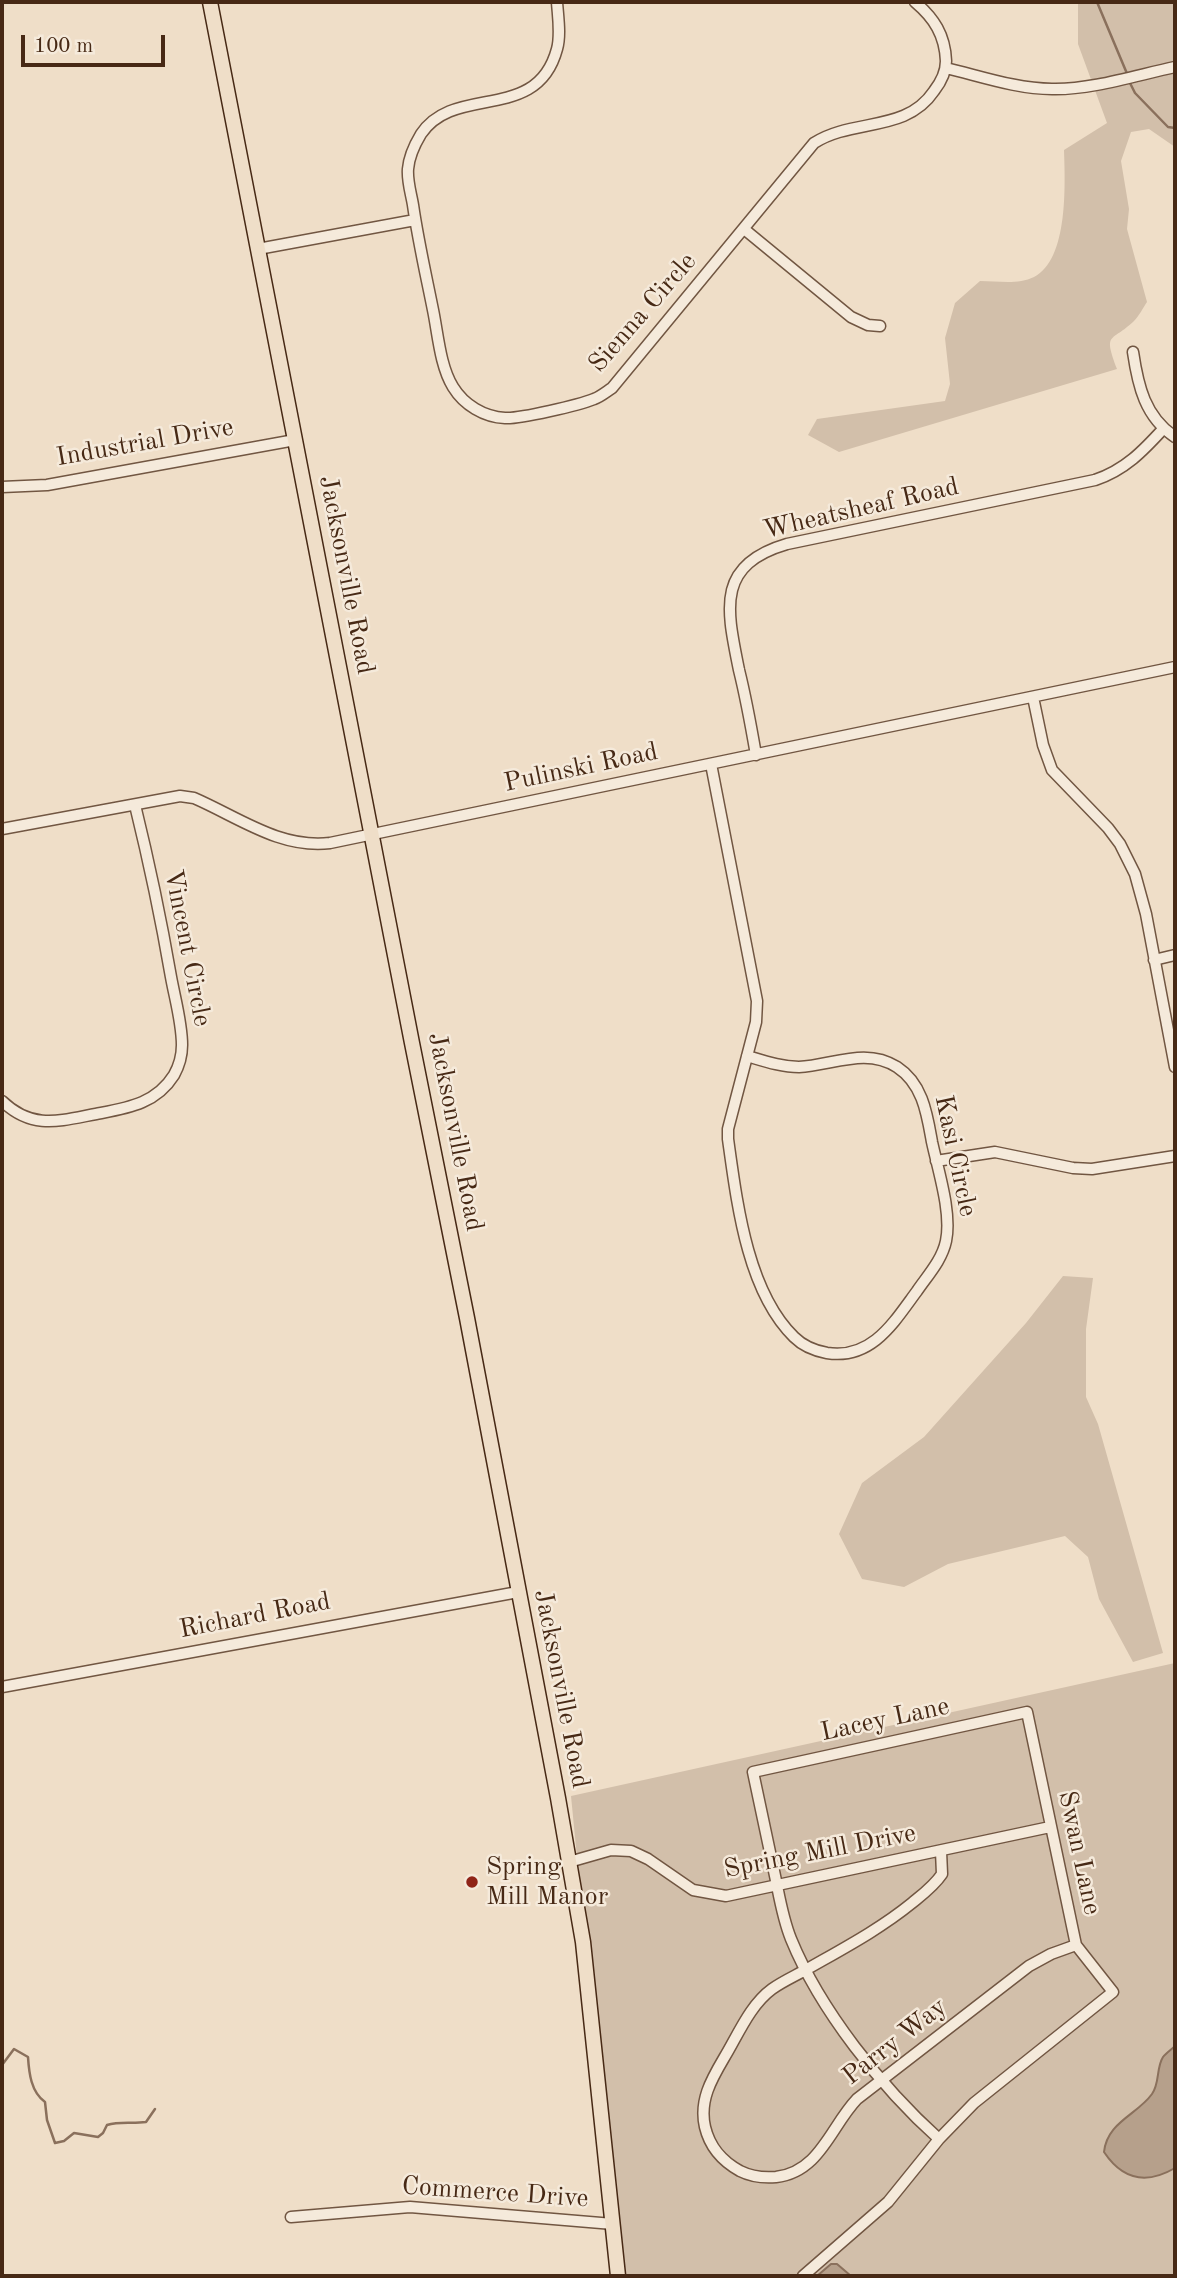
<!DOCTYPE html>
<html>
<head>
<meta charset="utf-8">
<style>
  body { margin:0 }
  #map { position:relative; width:1177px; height:2278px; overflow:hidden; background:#efdec8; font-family:"Old Standard TT",serif }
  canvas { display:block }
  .frame { position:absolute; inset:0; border:4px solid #472915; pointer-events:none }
  .scale { position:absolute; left:21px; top:35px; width:144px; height:32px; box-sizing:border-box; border:4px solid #472915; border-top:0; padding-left:9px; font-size:21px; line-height:24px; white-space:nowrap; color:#472915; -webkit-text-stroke:5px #f5eadb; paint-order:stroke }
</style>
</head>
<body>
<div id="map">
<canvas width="1177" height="2278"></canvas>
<div class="frame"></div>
<div class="scale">100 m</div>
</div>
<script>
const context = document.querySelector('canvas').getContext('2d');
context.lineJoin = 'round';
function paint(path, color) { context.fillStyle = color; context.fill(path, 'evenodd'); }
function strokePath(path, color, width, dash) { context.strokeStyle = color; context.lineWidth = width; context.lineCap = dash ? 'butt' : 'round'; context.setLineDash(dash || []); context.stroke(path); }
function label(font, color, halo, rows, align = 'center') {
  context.font = font + ' "Old Standard TT",serif'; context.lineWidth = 5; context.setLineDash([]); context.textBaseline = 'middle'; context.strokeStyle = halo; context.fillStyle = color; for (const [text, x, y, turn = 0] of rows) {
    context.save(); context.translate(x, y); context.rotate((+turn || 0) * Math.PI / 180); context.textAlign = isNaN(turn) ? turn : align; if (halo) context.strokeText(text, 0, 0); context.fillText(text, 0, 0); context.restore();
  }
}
paint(new Path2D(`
  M 1078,2 L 1175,2 L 1175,147 L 1149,129 L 1131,132 L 1121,161 L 1129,209 L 1127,229 L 1147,302 C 1143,308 1139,316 1134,321 C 1111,343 1103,331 1117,369 L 839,452 L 808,435 L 817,419 L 945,401 L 950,384 L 945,338 L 955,303 L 980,281 C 998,281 1018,285 1034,277 C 1069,259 1065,183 1064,150 L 1107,123 L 1078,44 Z
  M 1063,1276 L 1093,1278 L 1086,1329 L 1086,1397 L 1098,1424 L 1163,1653 L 1133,1662 L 1099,1599 L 1088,1557 L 1065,1536 L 948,1564 L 904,1587 L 862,1579 L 839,1534 L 862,1483 L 924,1437 L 1026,1323 Z
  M 1175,1663 L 1175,2276 L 618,2276 L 571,1796 Z`), '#d2bfaa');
const water = new Path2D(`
  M 1175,2046 L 1175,2168 C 1146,2185 1122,2179 1104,2152 C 1107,2122 1137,2115 1152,2094 C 1160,2083 1156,2068 1163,2057 C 1166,2053 1172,2049 1175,2046 Z
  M 831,2264 L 837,2264 L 851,2276 L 817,2276 Z`);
paint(water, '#b6a08b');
strokePath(water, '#8a705c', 2);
strokePath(new Path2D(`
  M 1097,2 L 1128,76
  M 1130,83 L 1135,93 L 1168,127 L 1175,128
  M 2,2069 L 2,2065 L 14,2049 L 28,2057 C 29,2073 31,2092 45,2102 L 47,2120 L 55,2143 L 64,2141 L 74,2133 L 98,2137 L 103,2133 L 107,2125 C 120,2121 132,2124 146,2122 L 155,2109`), '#8a705c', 2.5);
const minor = new Path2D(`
  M 557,2 C 558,17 561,35 557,49 C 537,124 455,83 421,134 C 415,144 409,156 408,169 C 407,181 411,193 413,205 C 418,240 426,275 433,310 C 438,334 440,366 453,387 C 464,405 484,417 505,418 C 520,419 579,405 594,399 C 600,397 606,392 612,388 L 814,143 C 853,118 906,133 934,91 C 941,82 946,73 946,61 C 945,35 934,18 915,2
  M 946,68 C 980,76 1017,89 1052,89 C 1091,90 1137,75 1175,67
  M 744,229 L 851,317 L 868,325 L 880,326
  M 258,249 L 415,220
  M 1133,352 C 1138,386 1145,417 1175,437
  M 2,487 L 47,485 L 295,440
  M 1033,697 L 1043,745 L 1052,770 L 1108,828 L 1120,844 L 1135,874 L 1146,914 L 1175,1067
  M 756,755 C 751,726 746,698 739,670 C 727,610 715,565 787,544 L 1095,480 C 1125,470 1143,451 1164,428
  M 711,764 L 757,1001 L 756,1022 L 728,1129 L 728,1139 C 737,1203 747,1291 794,1337 C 803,1346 816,1351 827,1353 C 872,1360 894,1322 917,1291 C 928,1275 942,1260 946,1241 C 952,1213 938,1170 932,1142 C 927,1114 923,1084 897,1067 C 866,1047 833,1065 799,1067 C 781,1067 764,1061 747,1056
  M 2,829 L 180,796 L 194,798 C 238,817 280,849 330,843 L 1175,667
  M 1154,960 L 1175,955
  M 2,1101 C 32,1130 59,1121 96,1114 C 127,1108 156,1104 174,1075 C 179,1066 182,1056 182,1045 C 182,1023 175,999 171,977 C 161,919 149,862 135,805
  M 936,1161 L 995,1152 L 1073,1168 L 1092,1169 L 1175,1156
  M 2,1687 L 518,1592
  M 941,1851 L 942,1874 C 934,1886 923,1894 912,1903 C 880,1929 844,1948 809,1968 C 797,1975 783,1981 772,1989 C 750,2005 738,2035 724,2058 C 711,2080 699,2101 705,2127 C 710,2148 722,2161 740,2171 C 752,2177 764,2178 776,2177 C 820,2172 831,2126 857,2099 L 1029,1966 L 1051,1954 L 1076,1945
  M 569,1862 L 611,1850 L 631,1851 L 648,1859 L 693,1890 L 726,1896 L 1050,1827
  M 291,2217 L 410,2207 L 613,2224
  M 803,2276 L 888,2202 L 939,2139 L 974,2103 L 1113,1992 L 1076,1945 L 1027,1712 L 753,1772 C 760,1805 767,1838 774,1871 C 779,1894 782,1917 791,1939 C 820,2010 882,2088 939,2139`);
const major = new Path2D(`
  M 210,2 L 412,1043 L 467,1318 L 558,1798 L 583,1942 L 618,2276`);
strokePath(minor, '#715642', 13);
strokePath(major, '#472915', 17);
strokePath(minor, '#f5eadb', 10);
strokePath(major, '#efdec8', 14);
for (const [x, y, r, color] of [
  [472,1882,7,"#8f2418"]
]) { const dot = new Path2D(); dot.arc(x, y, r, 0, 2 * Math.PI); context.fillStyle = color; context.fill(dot); strokePath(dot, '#f5eadb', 2.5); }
label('26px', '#472915', '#f5eadb', [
  ["Sienna Circle",643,313,-49],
  ["Industrial Drive",145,443,-10],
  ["Wheatsheaf Road",861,509,-13],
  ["Jacksonville Road",346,575,79],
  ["Pulinski Road",581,768,-12],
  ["Vincent Circle",187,948,79],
  ["Jacksonville Road",455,1132,79],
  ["Kasi Circle",955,1156,78],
  ["Richard Road",255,1616,-11],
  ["Jacksonville Road",561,1689,79],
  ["Lacey Lane",885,1720,-12],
  ["Spring Mill Drive",820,1852,-11],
  ["Swan Lane",1079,1853,78],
  ["Parry Way",895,2042,-38],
  ["Commerce Drive",495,2193,4]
]);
label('26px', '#472915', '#f5eadb', [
  ["Spring",486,1867],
  ["Mill Manor",486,1897]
], 'left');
</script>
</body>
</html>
